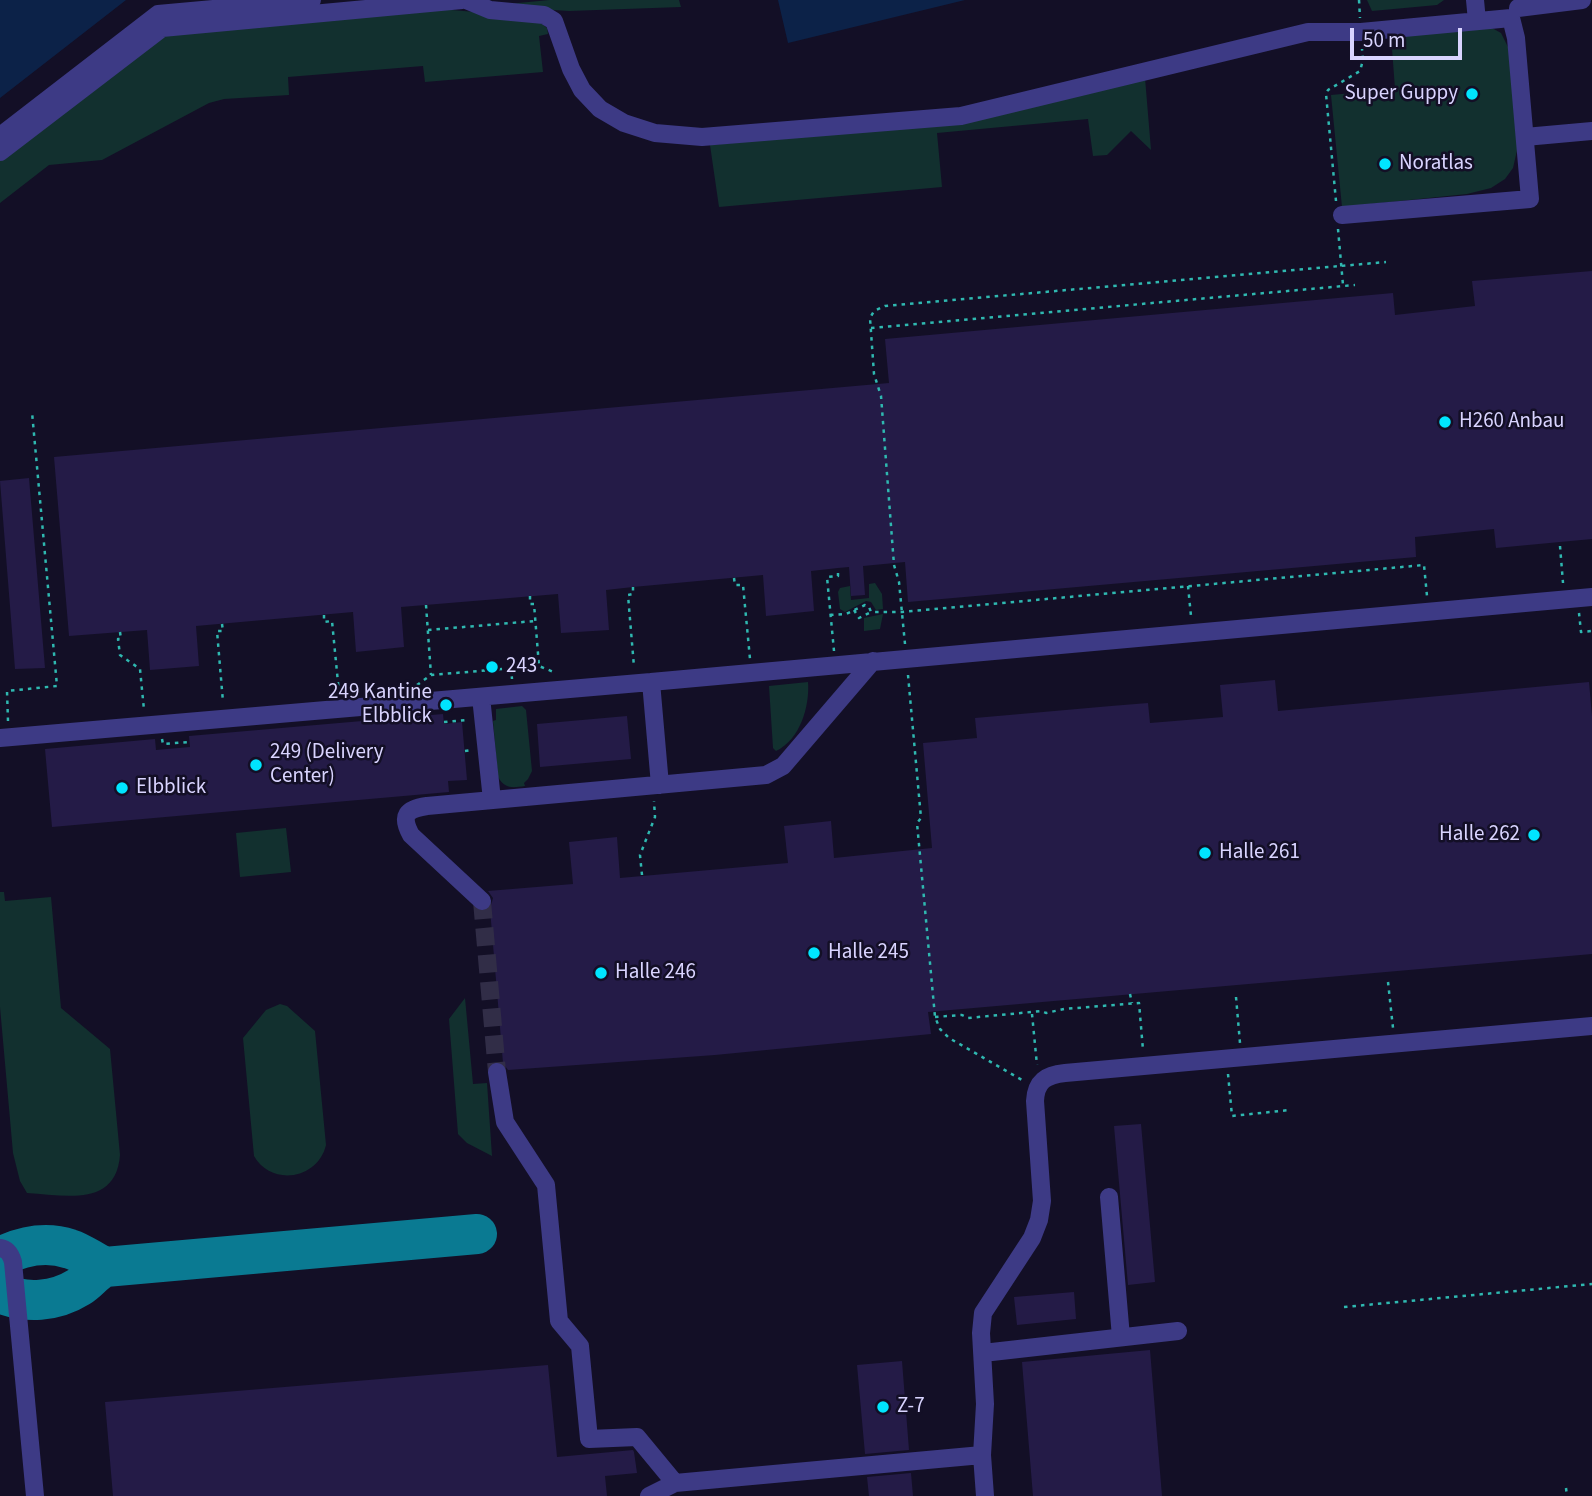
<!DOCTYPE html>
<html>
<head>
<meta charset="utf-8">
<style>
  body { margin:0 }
  #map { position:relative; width:1592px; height:1496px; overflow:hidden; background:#130f26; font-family:"Source Sans 3",sans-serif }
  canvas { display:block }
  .scale { position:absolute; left:1350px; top:28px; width:112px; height:32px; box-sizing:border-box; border:4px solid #d9d4ff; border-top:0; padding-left:9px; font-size:21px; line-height:24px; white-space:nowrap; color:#d9d4ff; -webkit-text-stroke:5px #130f26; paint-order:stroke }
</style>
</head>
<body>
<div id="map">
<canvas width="1592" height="1496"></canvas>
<div class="scale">50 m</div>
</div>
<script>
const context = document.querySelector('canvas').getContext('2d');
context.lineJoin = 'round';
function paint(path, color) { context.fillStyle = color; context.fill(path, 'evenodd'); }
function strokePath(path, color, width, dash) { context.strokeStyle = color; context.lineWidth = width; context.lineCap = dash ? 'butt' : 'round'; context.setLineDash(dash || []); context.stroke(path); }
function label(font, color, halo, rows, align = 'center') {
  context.font = font + ' "Source Sans 3",sans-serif'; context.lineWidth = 5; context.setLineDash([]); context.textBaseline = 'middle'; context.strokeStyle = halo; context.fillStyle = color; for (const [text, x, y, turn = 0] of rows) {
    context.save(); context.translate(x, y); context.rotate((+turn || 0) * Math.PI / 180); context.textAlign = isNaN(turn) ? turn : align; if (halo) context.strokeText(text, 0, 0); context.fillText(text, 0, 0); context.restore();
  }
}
paint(new Path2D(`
  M 549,0 L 679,0 L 681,7 L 569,11 L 507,7 L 508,4 Z
  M 1367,0 L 1444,0 L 1437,5 L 1372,11 Z
  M 440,9 L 534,17 L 547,28 L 548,34 L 539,36 L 543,72 L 425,82 L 423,66 L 288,77 L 289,95 L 224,99 L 209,103 L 102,160 L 49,165 L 0,203 L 0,159 L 165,33 Z
  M 1492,28 L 1501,33 L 1510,51 L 1518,146 L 1513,168 L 1505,179 L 1491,188 L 1467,194 L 1342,207 L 1331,95 L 1395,89 L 1391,35 Z
  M 1145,78 L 1151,150 L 1131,131 L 1107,155 L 1093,156 L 1088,119 L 937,133 L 942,187 L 719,207 L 710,145 L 961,122 Z
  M 875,583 L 882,594 L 883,609 L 876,610 L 871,602 L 866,601 L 845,612 L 840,609 L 838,592 L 840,588 L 850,586 L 851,600 L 869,598 L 869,584 Z
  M 883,614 L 880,629 L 864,631 L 864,618 Z
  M 808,682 C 810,706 800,740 776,751 L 773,748 L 769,686 Z
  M 522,706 L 526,710 L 532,771 L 528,779 L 524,783 L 525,786 C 512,788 505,789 498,777 L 493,721 L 496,720 L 496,709 Z
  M 286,828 L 291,872 L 240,877 L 236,833 Z
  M 0,892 L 4,892 L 5,901 L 51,897 L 61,1008 L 110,1049 L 120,1155 C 116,1208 64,1195 27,1193 L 20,1181 L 13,1153 L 0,1007 Z
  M 465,998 L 473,1084 L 487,1083 L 492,1156 L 467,1143 L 458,1134 L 449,1019 Z
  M 280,1004 L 287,1006 L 315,1031 L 326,1145 C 318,1179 272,1187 254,1156 L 243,1038 L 266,1010 Z`), '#12302f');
paint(new Path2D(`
  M 0,0 L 126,0 L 0,98 Z
  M 778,0 L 965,0 L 788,43 Z`), '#0c2248');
strokePath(new Path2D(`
  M 0,1257 C 22,1246 46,1241 70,1249 C 83,1253 93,1262 105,1267
  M 0,1293 C 26,1304 55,1302 79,1287 C 89,1281 94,1272 105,1267 L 477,1234`), '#0a7a92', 40);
paint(new Path2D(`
  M 1592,271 L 1592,539 L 1496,548 L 1494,529 L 1415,537 L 1416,557 L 908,602 L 905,562 L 863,566 L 865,595 L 851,596 L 849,567 L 838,568 L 811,571 L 814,611 L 766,616 L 763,575 L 633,587 L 606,590 L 609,630 L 561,633 L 558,594 L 401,607 L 404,647 L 356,652 L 353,612 L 196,626 L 199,666 L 150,670 L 147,630 L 69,636 L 54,457 L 889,383 L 885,339 L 1393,293 L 1395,315 L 1475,306 L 1472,281 Z
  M 29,478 L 45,668 L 15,669 L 0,481 Z
  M 1275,680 L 1278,711 L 1589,682 L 1592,716 L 1592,954 L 928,1012 L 931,1034 L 715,1055 L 508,1070 L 503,1063 L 490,909 L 493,898 L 488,891 L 573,884 L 569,842 L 617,837 L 620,878 L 788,863 L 784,826 L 831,821 L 834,858 L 932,848 L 923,743 L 977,738 L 975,718 L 1111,706 L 1148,703 L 1150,723 L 1223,717 L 1220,685 Z
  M 443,714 L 444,724 L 462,722 L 467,780 L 448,781 L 449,792 L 52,827 L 45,749 L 155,739 L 156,750 L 190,747 L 189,736 Z
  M 627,716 L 631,759 L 540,767 L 537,724 Z
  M 1141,1124 L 1155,1282 L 1128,1285 L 1114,1126 Z
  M 1074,1292 L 1076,1319 L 1017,1325 L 1014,1297 Z
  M 1150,1350 L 1162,1496 L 1033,1496 L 1022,1362 Z
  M 902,1361 L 909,1450 L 865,1454 L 857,1365 Z
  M 548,1365 L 557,1457 L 633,1450 L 634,1452 L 637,1473 L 605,1476 L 607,1496 L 113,1496 L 105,1402 Z
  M 911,1473 L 913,1496 L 869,1496 L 867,1477 Z`), '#241b47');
strokePath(new Path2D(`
  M 482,901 L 497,1072`), '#312d47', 18, [18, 9]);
strokePath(new Path2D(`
  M 1359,0 L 1360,18
  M 1336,201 L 1326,94 L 1328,90 L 1360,71 L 1363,60 L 1362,49
  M 1338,229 L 1343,285
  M 871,328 L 1355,285
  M 1560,546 L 1563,583
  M 734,578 L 735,585 L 743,585 L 750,659
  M 1188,586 L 1191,616
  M 633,587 L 633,594 L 628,595 L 634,667
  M 530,596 L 530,604 L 534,604 L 539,666
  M 426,605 L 431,675
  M 854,610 L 859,618 L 871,612
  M 1579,613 L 1581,632 L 1592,631
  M 324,615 L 324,622 L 332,621 L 339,693
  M 830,615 L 846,614 L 865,605 L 869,607 L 871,612 L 902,612 L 1424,565 L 1427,596
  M 222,624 L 223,631 L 217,631 L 223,702
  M 428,630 L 535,621
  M 120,632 L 121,639 L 118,639 L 120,655 L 140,669 L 144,710
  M 905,644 L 899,582 L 894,565 L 881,396 L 874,374 L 870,318 L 874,311 L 885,306 L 1386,262
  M 834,651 L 827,577 L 838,576 L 838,568
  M 511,668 L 512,679
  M 908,675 L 921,818 L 917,823 L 935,1017 L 940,1029 L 949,1038 L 1022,1080
  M 417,685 L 431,675 L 539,666 L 556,673
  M 8,721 L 7,691 L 57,686 L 32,412
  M 444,722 L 466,720
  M 162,739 L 163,744 L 189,742
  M 465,751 L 472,750
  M 642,875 L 640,855 L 655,817 L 654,801
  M 1388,982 L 1393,1028
  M 1130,994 L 1132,1003
  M 1236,997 L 1240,1043
  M 1032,1014 L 1037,1065
  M 935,1017 L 962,1015 L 968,1018 L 1042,1011 L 1046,1013 L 1064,1009 L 1139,1003 L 1143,1050
  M 1228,1074 L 1232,1116 L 1290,1110
  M 1344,1307 L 1592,1284
  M 1566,1488 L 1567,1496`), '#2fb8b0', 2.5, [3.5, 5]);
strokePath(new Path2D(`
  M 466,0 L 490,10 L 544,15 L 554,21 L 571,69 L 582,90 L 600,109 L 624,123 L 655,133 L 702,137 L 961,116 L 1308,32 L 1361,32 L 1511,18 L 1516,38 L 1530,199 L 1342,215
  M 1475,0 L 1477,21
  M 1518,8 L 1582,0
  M 0,136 L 158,14 L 312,0
  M 1525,137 L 1592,131
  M 0,152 L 162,28 L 462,0
  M 651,682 L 660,785
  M 481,697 L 492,800
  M 0,738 L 651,682 L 1592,597
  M 482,901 L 411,835 C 400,815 407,809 427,806 L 766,775 L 783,766 L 873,661
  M 497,1072 L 505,1122 L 546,1185 L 559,1321 L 580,1346 L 589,1439 L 637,1437 L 675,1483
  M 1109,1197 L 1121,1337
  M 0,1248 C 8,1249 11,1255 13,1262 L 35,1496
  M 983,1353 L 1178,1331
  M 649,1496 L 675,1483 L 982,1455
  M 985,1496 L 982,1455 L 985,1404 L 981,1333 L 983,1313 L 1032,1238 L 1039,1220 L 1042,1201 L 1035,1101 C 1036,1081 1046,1075 1065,1073 L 1592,1026`), '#3d3a85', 18);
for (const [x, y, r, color] of [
  [1472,94,7,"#00e5ff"],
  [1385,164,7,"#00e5ff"],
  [1445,422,7,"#00e5ff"],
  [492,667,7,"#00e5ff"],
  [446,705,7,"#00e5ff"],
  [256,765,7,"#00e5ff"],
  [122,788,7,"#00e5ff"],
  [1534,835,7,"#00e5ff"],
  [1205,853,7,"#00e5ff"],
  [814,953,7,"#00e5ff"],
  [601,973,7,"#00e5ff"],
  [883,1407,7,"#00e5ff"]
]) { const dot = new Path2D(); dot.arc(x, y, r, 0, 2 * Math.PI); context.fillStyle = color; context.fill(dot); strokePath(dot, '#130f26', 2.5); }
label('21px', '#d9d4ff', '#130f26', [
  ["Super Guppy",1458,94,"right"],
  ["Noratlas",1399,164],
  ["H260 Anbau",1459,422],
  ["243",506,667],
  ["249 Kantine",432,693,"right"],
  ["Elbblick",432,717,"right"],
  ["249 (Delivery",270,753],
  ["Center)",270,777],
  ["Elbblick",136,788],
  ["Halle 262",1520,835,"right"],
  ["Halle 261",1219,853],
  ["Halle 245",828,953],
  ["Halle 246",615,973],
  ["Z-7",897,1407]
], 'left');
</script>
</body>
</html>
